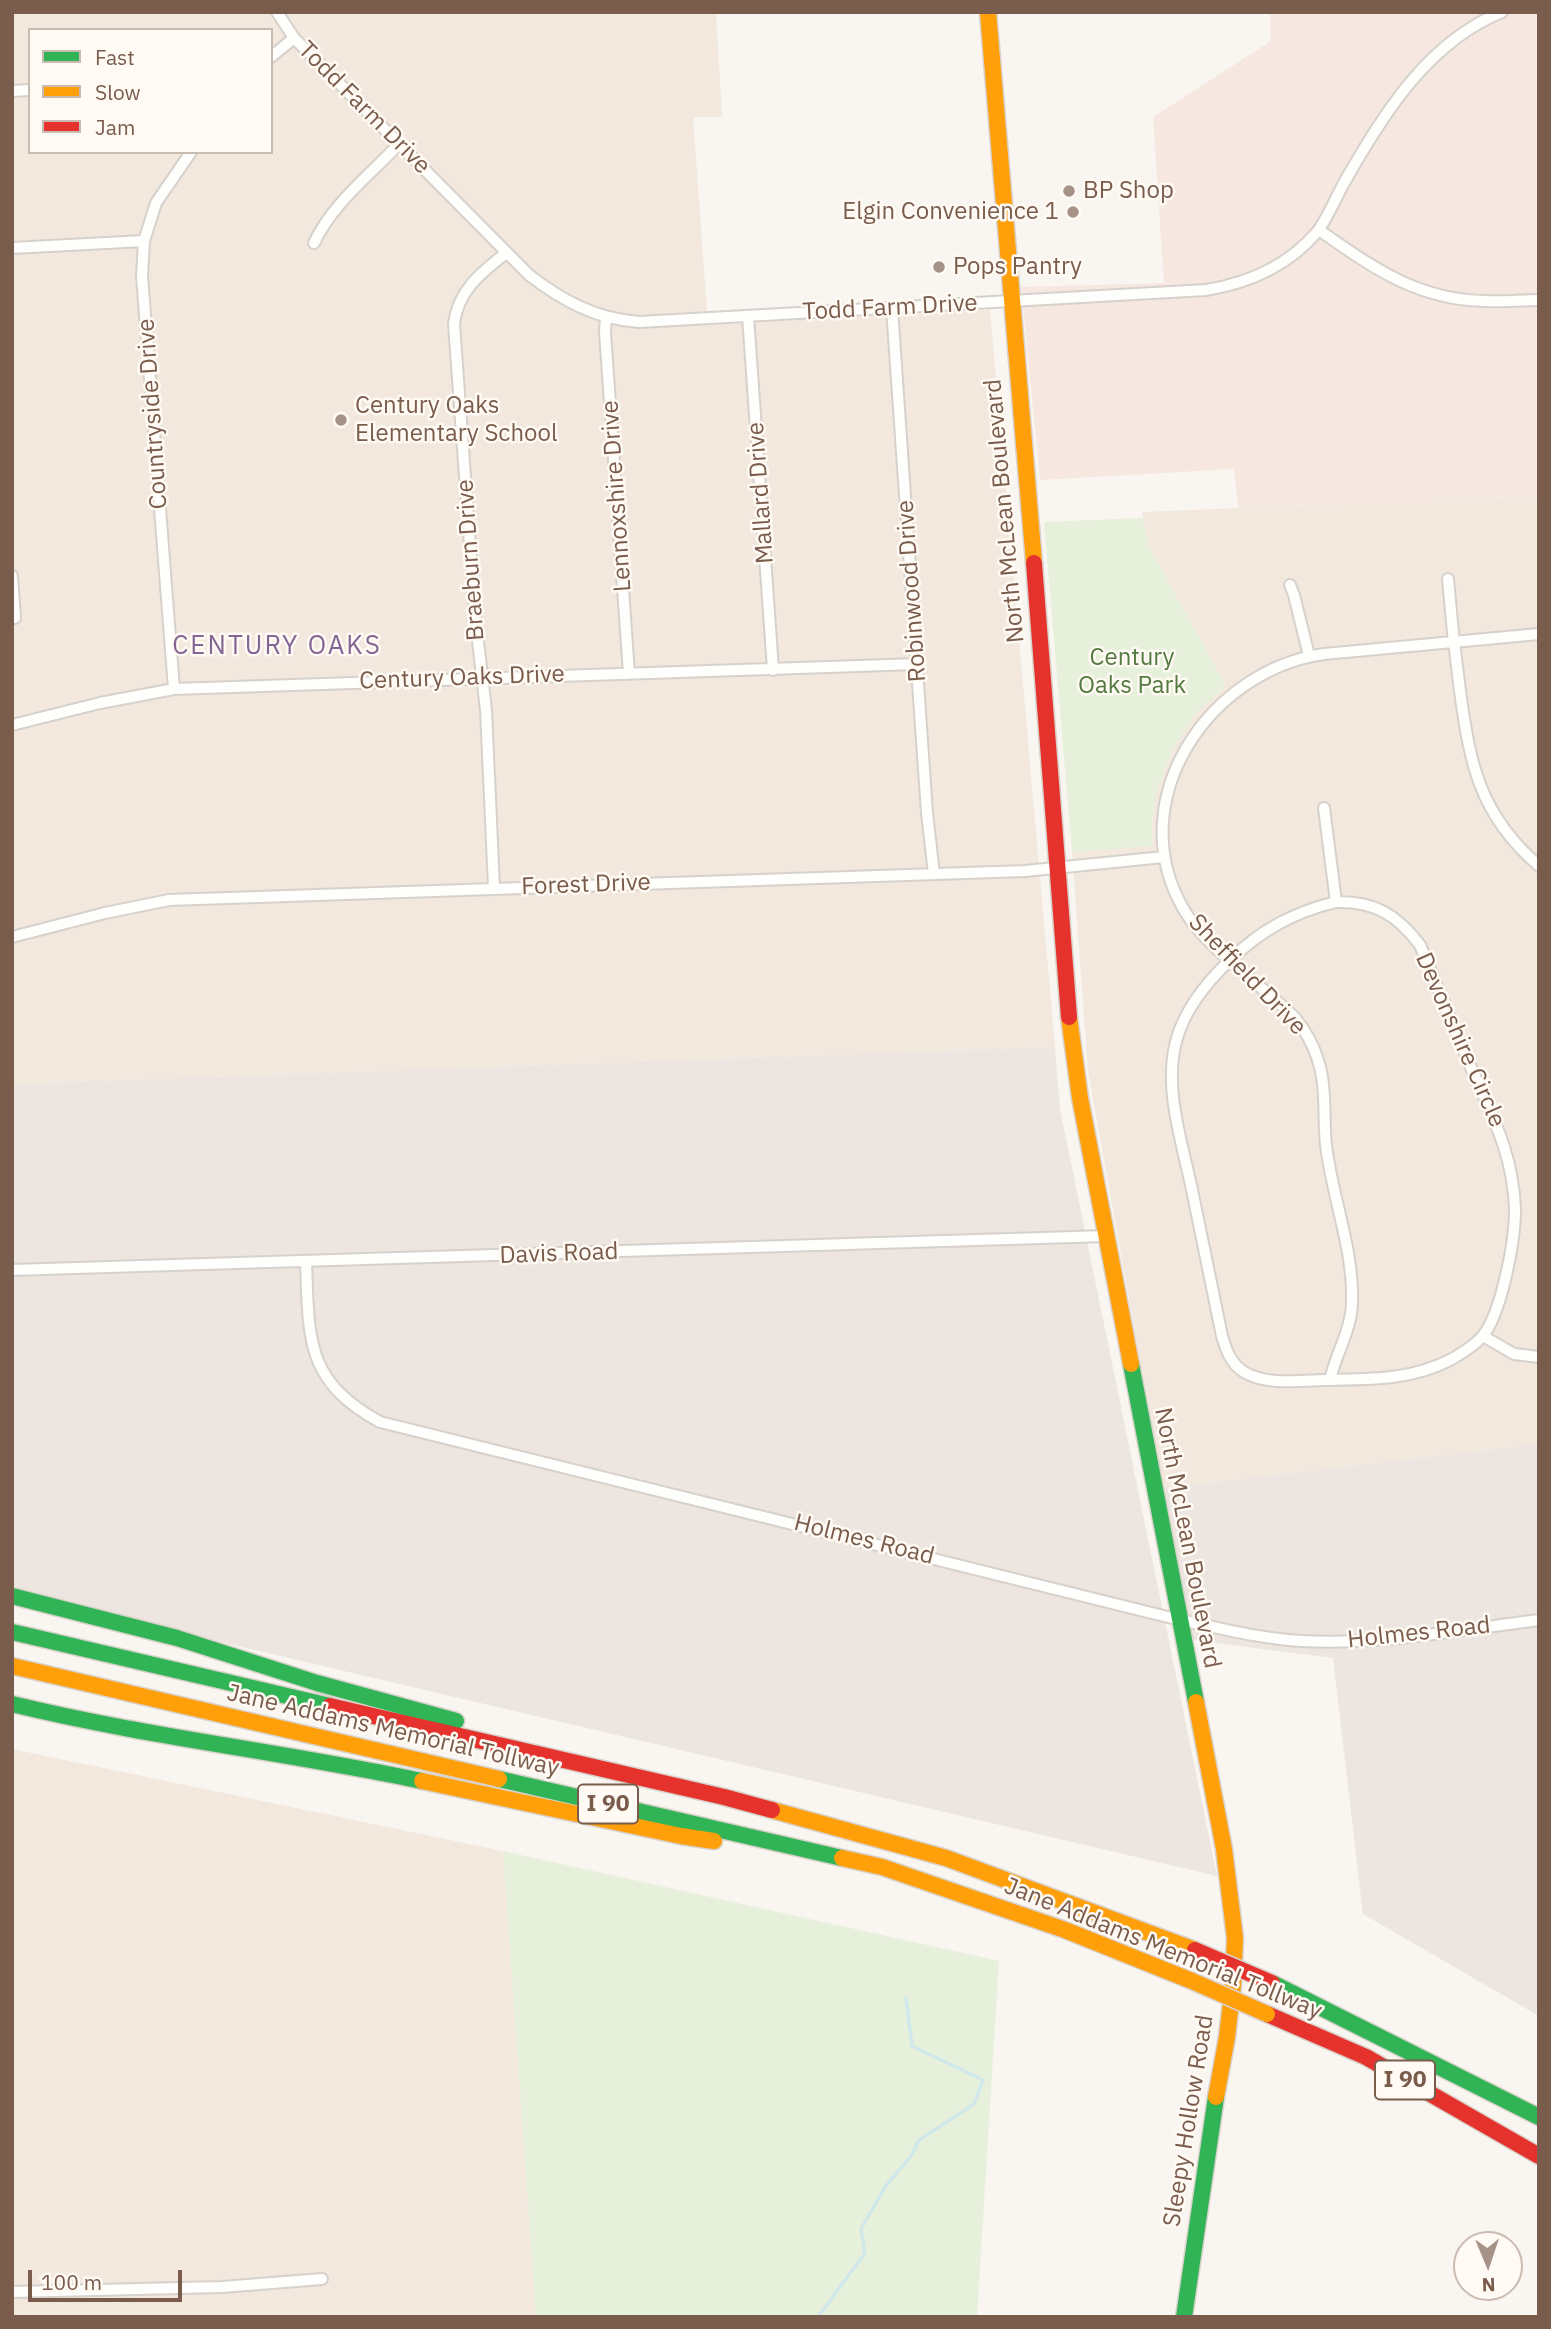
<!DOCTYPE html>
<html>
<head>
<meta charset="utf-8">
<style>
  body { margin:0 }
  #map { position:relative; width:1551px; height:2329px; overflow:hidden; background:#f9f5f0; font-family:"IBM Plex Sans",sans-serif }
  canvas { display:block }
  .frame { position:absolute; inset:0; border:14px solid #7a5c4d; pointer-events:none }
  .legend { position:absolute; left:28px; top:28px; width:245px; height:126px; box-sizing:border-box; background:#fffaf3; border:2px solid #cabbb1; margin:0; padding:9px 12px; list-style:none; font-size:21px; color:#7a5c4d }
  .legend li { display:flex; align-items:center; gap:14px; height:35px }
  .legend b { width:35px; border:2px solid #cabbb1 }
  .north { position:absolute; left:1453px; top:2231px; width:70px; height:70px; box-sizing:border-box; background:#fffaf3; border:2px solid #cabbb1; border-radius:50%; rotate:178deg; font-size:19px; font-weight:700; line-height:28px; text-align:center; color:#7a5c4d }
  .north::after { content:''; display:block; margin:auto; width:24px; height:32px; background:#a69286; clip-path:polygon(50% 0,100% 100%,50% 72%,0 100%) }
  .scale { position:absolute; left:28px; top:2270px; width:154px; height:32px; box-sizing:border-box; border:4px solid #7a5c4d; border-top:0; padding-left:9px; font-size:21px; line-height:24px; white-space:nowrap; color:#7a5c4d; -webkit-text-stroke:5px #fffaf3; paint-order:stroke }
</style>
</head>
<body>
<div id="map">
<canvas width="1551" height="2329"></canvas>
<div class="frame"></div>
<ul class="legend">
<li><b style="height:9px;background:#30b455"></b>Fast</li>
<li><b style="height:9px;background:#ff9f0a"></b>Slow</li>
<li><b style="height:9px;background:#e5322d"></b>Jam</li>
</ul>
<div class="north">N</div>
<div class="scale">100 m</div>
</div>
<script>
const context = document.querySelector('canvas').getContext('2d');
context.lineJoin = 'round';
function paint(path, color) { context.fillStyle = color; context.fill(path, 'evenodd'); }
function strokePath(path, color, width, dash) { context.strokeStyle = color; context.lineWidth = width; context.lineCap = dash ? 'butt' : 'round'; context.setLineDash(dash || []); context.stroke(path); }
function label(font, color, halo, rows, align = 'center') {
  context.font = font + ' "IBM Plex Sans",sans-serif'; context.lineWidth = 5; context.setLineDash([]); context.textBaseline = 'middle'; context.strokeStyle = halo; context.fillStyle = color; for (const [text, x, y, turn = 0] of rows) {
    context.save(); context.translate(x, y); context.rotate((+turn || 0) * Math.PI / 180); context.textAlign = isNaN(turn) ? turn : align; if (halo) context.strokeText(text, 0, 0); context.fillText(text, 0, 0); context.restore();
  }
}
paint(new Path2D(`
  M 12,12 L 716,12 L 722,117 L 693,117 L 708,325 L 990,310 L 1055,1047 L 12,1084 ZM 30,30 L 271,30 L 271,152 L 30,152 Z
  M 1539,496 L 1539,1444 L 1163,1488 L 1088,1071 L 1072,852 L 1153,845 L 1152,823 L 1156,793 L 1173,748 L 1197,712 L 1226,686 L 1148,545 L 1142,512 Z
  M 12,1749 L 503,1851 L 536,2317 L 12,2317 Z`), '#f2e8de');
paint(new Path2D(`
  M 1270,12 L 1539,12 L 1539,496 L 1238,508 L 1234,469 L 1040,480 L 1021,287 L 1164,283 L 1153,117 L 1271,41 Z`), '#f6e8e1');
paint(new Path2D(`
  M 1055,1047 L 1060,1109 L 1217,1876 L 12,1593 L 12,1084 Z
  M 1539,1444 L 1539,2016 L 1363,1914 L 1333,1658 L 1193,1640 L 1163,1488 Z`), '#ede5e0');
paint(new Path2D(`
  M 1143,518 L 1148,545 L 1226,686 L 1197,712 L 1173,748 L 1156,793 L 1152,823 L 1153,846 L 1072,852 L 1044,522 Z
  M 503,1851 L 999,1961 L 977,2317 L 536,2317 Z`), '#e7f0db');
strokePath(new Path2D(`
  M 818,2317 L 865,2253 L 861,2229 L 885,2187 L 911,2156 L 919,2140 L 974,2104 L 983,2080 L 912,2046 L 906,1998`), '#d0e8ea', 3.5);
const street = new Path2D(`
  M 277,12 L 294,38 L 315,59 L 529,275 C 563,301 596,319 639,322 L 1206,290 C 1249,283 1288,266 1317,232 C 1328,218 1338,192 1348,176 C 1385,111 1430,41 1502,12
  M 271,57 L 294,38
  M 12,91 L 30,90
  M 1319,230 C 1372,267 1417,300 1485,301 C 1503,302 1521,300 1539,300
  M 314,243 C 333,203 369,176 399,144
  M 12,248 L 144,241
  M 892,308 L 927,813 L 934,874
  M 748,316 L 773,670
  M 606,317 L 605,332 L 629,674
  M 12,576 L 15,618
  M 1448,579 C 1451,617 1455,654 1460,691 C 1470,765 1480,815 1539,866
  M 1290,585 L 1294,595 L 1309,656
  M 174,689 L 142,276 L 144,241 L 156,203 L 191,152
  M 12,725 L 100,703 L 174,689 L 917,664
  M 1324,808 L 1336,902
  M 494,887 L 486,710 L 475,615 L 454,324 C 458,290 481,273 506,253
  M 1336,902 C 1375,901 1397,915 1420,945 C 1437,985 1453,1024 1469,1063 C 1491,1114 1513,1152 1515,1209 C 1515,1240 1502,1313 1482,1337 C 1474,1346 1462,1353 1452,1359 C 1410,1381 1368,1379 1323,1380 C 1298,1381 1265,1385 1244,1372 C 1231,1364 1226,1350 1222,1336 C 1212,1286 1201,1235 1191,1185 C 1181,1139 1163,1085 1177,1038 C 1186,1007 1207,982 1230,960 C 1261,930 1294,912 1336,902 Z
  M 12,937 L 105,913 L 169,900 L 1025,871 L 1164,857
  M 306,1262 C 309,1339 305,1381 380,1422 L 1180,1620 C 1220,1628 1261,1639 1302,1641 C 1381,1645 1461,1630 1539,1620
  M 12,1270 L 1105,1236
  M 1483,1336 L 1514,1354 L 1539,1357
  M 1330,1380 C 1336,1353 1351,1331 1352,1303 C 1354,1250 1332,1197 1326,1145 C 1323,1116 1327,1088 1318,1060 C 1313,1044 1305,1030 1295,1018 C 1262,985 1207,949 1184,910 C 1120,801 1209,670 1324,654 L 1539,634
  M 12,2292 L 222,2287 L 322,2279`);
const fast = new Path2D(`
  M 1131,1364 L 1196,1702
  M 12,1596 L 177,1638 L 317,1683 L 456,1721
  M 12,1632 L 330,1706
  M 12,1704 C 147,1737 286,1752 422,1781
  M 499,1779 L 842,1858
  M 1272,1983 L 1539,2117
  M 1184,2317 L 1216,2097`);
const slow = new Path2D(`
  M 988,12 L 1034,563
  M 1069,1017 L 1080,1098 L 1131,1364
  M 12,1666 L 499,1779
  M 1196,1702 L 1224,1849 L 1235,1938 L 1233,1985 L 1227,2037 L 1216,2097
  M 422,1781 L 681,1836 L 714,1841
  M 772,1810 L 946,1858 L 1195,1950
  M 842,1858 L 882,1867 L 1065,1930 L 1192,1981`);
const jam = new Path2D(`
  M 1034,563 L 1069,1017
  M 330,1706 L 724,1797 L 772,1810
  M 1267,2014 L 1366,2057 L 1539,2156`);
strokePath(street, '#d7d1cb', 14);
strokePath(fast, '#d9d2cb', 19);
strokePath(slow, '#d9d2cb', 19);
strokePath(jam, '#d9d2cb', 19);
strokePath(street, '#fefefd', 10);
strokePath(fast, '#30b455', 16);
strokePath(slow, '#ff9f0a', 16);
strokePath(jam, '#e5322d', 16);
const slowBridge = new Path2D(`
  M 1192,1981 L 1267,2014`);
const jamBridge = new Path2D(`
  M 1195,1950 L 1272,1983`);
strokePath(slowBridge, '#dad1cc', 19, []);
strokePath(jamBridge, '#dad1cc', 19, []);
strokePath(slowBridge, '#ff9f0a', 16);
strokePath(jamBridge, '#e5322d', 16);
for (const [x, y, r, color] of [
  [1069,191,7,"#a69286"],
  [1073,212,7,"#a69286"],
  [939,267,7,"#a69286"],
  [341,420,7,"#a69286"]
]) { const dot = new Path2D(); dot.arc(x, y, r, 0, 2 * Math.PI); context.fillStyle = color; context.fill(dot); strokePath(dot, '#fffaf3', 2.5); }
for (const [x, y, w] of [
  [608,1804,60],
  [1405,2080,60]
]) { const box = new Path2D(); box.roundRect(x - w / 2, y - 19.5, w, 39, 5); context.fillStyle = '#fffaf3'; context.fill(box); strokePath(box, '#7a5c4d', 2); }
label('bold 23px', '#7a5c4d', null, [
  ["I 90",608,1804],
  ["I 90",1405,2080]
]);
label('24px', '#7a5c4d', '#fffaf3', [
  ["Todd Farm Drive",364,108,45],
  ["Todd Farm Drive",890,308,-3],
  ["Countryside Drive",153,414,-94],
  ["Mallard Drive",761,493,-94],
  ["Lennoxshire Drive",617,496,-94],
  ["North McLean Boulevard",1005,511,-95],
  ["Braeburn Drive",471,560,-94],
  ["Robinwood Drive",912,591,-94],
  ["Century Oaks Drive",462,678,-2],
  ["Forest Drive",586,885,-2],
  ["Sheffield Drive",1247,975,46],
  ["Devonshire Circle",1460,1040,66],
  ["Davis Road",559,1254,-2],
  ["North McLean Boulevard",1187,1538,79],
  ["Holmes Road",864,1540,14],
  ["Holmes Road",1419,1633,-6],
  ["Jane Addams Memorial Tollway",393,1731,13],
  ["Jane Addams Memorial Tollway",1163,1949,22],
  ["Sleepy Hollow Road",1189,2121,-81]
]);
label('24px', '#7a5c4d', '#fffaf3', [
  ["BP Shop",1083,191],
  ["Elgin Convenience 1",1059,212,"right"],
  ["Pops Pantry",953,267],
  ["Century Oaks",355,406],
  ["Elementary School",355,434]
], 'left');
label('24px', '#537a41', '#fffaf3', [
  ["Century",1132,658],
  ["Oaks Park",1132,686]
]);
context.letterSpacing = '2px';
label('26px', '#846695', '#fffaf3', [
  ["CENTURY OAKS",277,646]
]);
context.letterSpacing = '0px';
</script>
</body>
</html>
